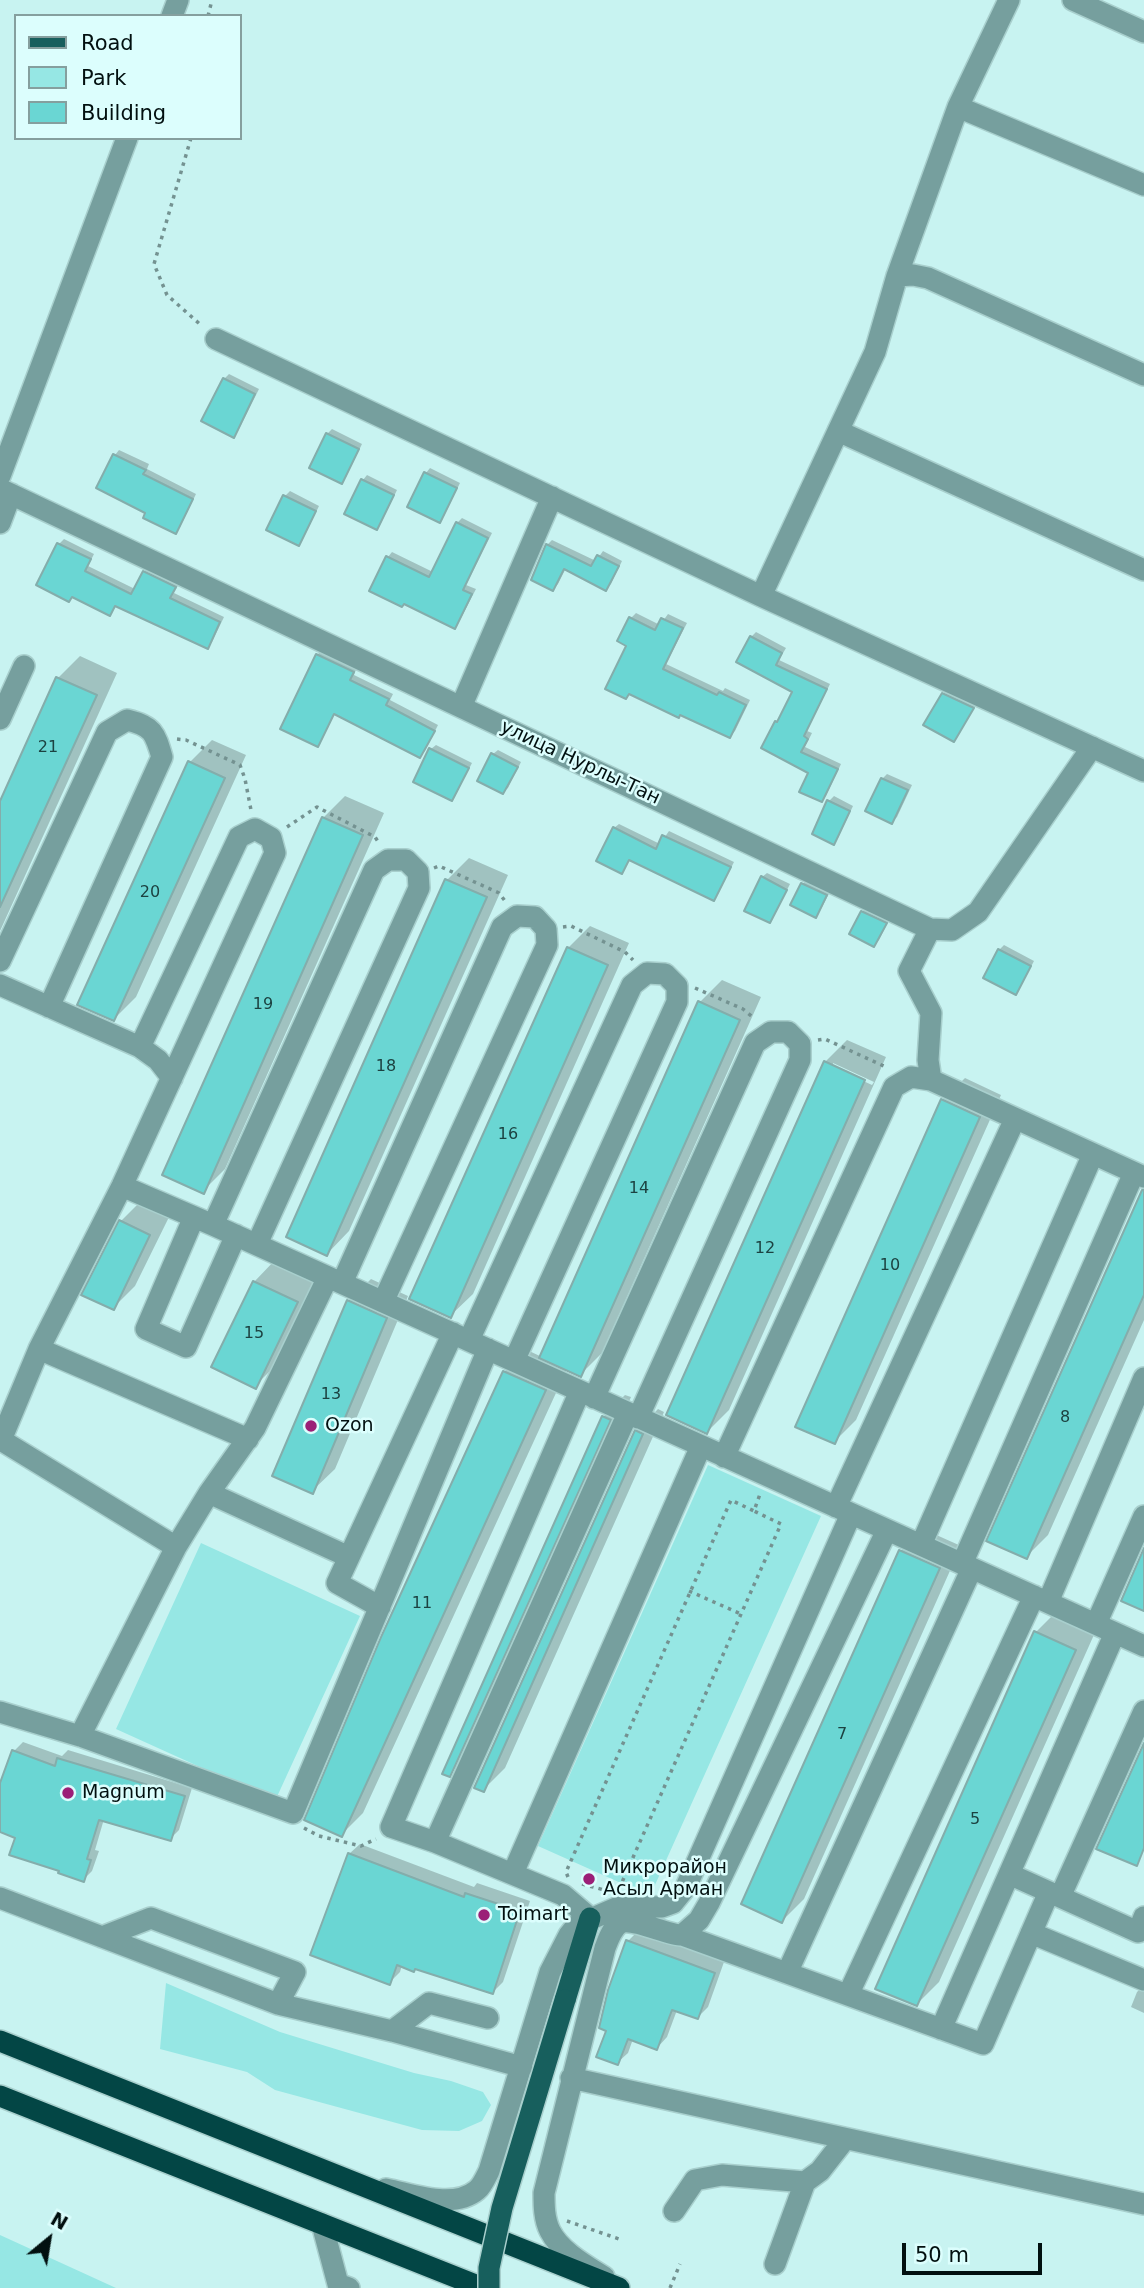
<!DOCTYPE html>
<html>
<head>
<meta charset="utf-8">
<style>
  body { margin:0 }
  #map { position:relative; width:1144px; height:2288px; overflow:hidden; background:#c8f3f1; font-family:"DejaVu Sans",sans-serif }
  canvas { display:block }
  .legend { position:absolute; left:14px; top:14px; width:228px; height:126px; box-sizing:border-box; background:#dcfefd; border:2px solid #859f9e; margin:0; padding:9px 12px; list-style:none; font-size:21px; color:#021010 }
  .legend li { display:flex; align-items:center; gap:14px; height:35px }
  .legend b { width:35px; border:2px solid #859f9e }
  .north { position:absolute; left:14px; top:2204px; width:70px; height:70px; -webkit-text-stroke:5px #dcfefd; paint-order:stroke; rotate:30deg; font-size:19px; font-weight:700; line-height:28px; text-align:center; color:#021010 }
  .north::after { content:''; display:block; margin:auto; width:24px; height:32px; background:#021010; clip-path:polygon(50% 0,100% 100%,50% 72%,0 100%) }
  .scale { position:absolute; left:902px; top:2243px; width:140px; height:32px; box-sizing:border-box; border:4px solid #021010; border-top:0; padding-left:9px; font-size:21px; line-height:24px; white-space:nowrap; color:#021010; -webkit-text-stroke:5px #dcfefd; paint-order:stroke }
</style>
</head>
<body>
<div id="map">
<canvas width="1144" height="2288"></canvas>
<ul class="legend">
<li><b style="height:9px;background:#175f5d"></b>Road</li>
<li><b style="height:19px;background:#96e7e4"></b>Park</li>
<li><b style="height:19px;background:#6ad6d3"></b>Building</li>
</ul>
<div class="north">N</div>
<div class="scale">50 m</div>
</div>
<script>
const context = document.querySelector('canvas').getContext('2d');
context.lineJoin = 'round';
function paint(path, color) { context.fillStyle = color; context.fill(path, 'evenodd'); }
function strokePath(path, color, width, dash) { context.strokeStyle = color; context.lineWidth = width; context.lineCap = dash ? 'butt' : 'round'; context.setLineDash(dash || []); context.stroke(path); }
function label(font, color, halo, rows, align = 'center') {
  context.font = font + ' "DejaVu Sans",sans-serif'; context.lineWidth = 5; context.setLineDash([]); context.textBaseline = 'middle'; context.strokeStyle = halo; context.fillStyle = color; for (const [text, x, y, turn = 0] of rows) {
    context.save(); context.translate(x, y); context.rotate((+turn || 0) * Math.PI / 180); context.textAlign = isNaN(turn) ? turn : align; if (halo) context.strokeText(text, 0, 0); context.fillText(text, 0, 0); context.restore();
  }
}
paint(new Path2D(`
  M 708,1465 L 821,1516 L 650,1896 L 538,1846 Z
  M 201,1543 L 360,1616 L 275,1801 L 116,1729 Z
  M 166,1983 L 280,2032 L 414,2073 L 451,2081 L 483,2092 L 491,2105 L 482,2121 L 459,2131 L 422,2130 L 275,2090 L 247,2072 L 160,2049 Z
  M 0,2235 L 116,2288 L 0,2288 Z`), '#96e7e4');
paint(new Path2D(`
  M 229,374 L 259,389 L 238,431 L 233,436 L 224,379 Z
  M 332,429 L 362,444 L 346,477 L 341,482 L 327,434 Z
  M 119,450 L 149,464 L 147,469 L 196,494 L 180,527 L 175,531 L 148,512 L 98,488 L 115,455 Z
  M 430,468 L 460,483 L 444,516 L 439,521 L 426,473 Z
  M 367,475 L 397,490 L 381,523 L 376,528 L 346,513 L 363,480 Z
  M 290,491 L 319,506 L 303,539 L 298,544 L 268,529 L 285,496 Z
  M 462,518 L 492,533 L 466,585 L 476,589 L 459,622 L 454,627 L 388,557 L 392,552 L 433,572 L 457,523 Z
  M 64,539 L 94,554 L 88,566 L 135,589 L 144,572 L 149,567 L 180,582 L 174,593 L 224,617 L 212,642 L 207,647 L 117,605 L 110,614 L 73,596 L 38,585 L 59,544 Z
  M 552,540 L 596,561 L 603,551 L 622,561 L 611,584 L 606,589 L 566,568 L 558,584 L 553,589 L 547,545 Z
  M 636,613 L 660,625 L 668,614 L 687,623 L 666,664 L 723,691 L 725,688 L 750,700 L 735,731 L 730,736 L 628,645 L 619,640 L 631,618 Z
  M 756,632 L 786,648 L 779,660 L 830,684 L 807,731 L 812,733 L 805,747 L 841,764 L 826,796 L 821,800 L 811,772 L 764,747 L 794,691 L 751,637 Z
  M 322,650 L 357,667 L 354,675 L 393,694 L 390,700 L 438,725 L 425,751 L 420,756 L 335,713 L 322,740 L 318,745 L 317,655 Z
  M 80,656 L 117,673 L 0,931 L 0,805 L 58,678 Z
  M 948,689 L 977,703 L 954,740 L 943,694 Z
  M 212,740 L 246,755 L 136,997 L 114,1019 L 190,762 Z
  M 436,745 L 472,763 L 456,794 L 451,799 L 431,749 Z
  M 498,750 L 521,762 L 508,788 L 503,792 L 493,754 Z
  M 887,774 L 912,785 L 897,817 L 892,822 L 882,779 Z
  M 345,796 L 384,813 L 225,1169 L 203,1191 L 323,818 Z
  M 834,796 L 853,806 L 838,838 L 834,842 L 829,801 Z
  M 619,824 L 660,844 L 669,831 L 734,862 L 718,894 L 713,899 L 630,859 L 622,872 L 614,828 Z
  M 469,858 L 508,875 L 349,1231 L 327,1254 L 447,880 Z
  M 767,873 L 790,884 L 774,916 L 769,921 L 762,877 Z
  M 807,879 L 831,890 L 820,911 L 815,916 L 792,904 L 803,884 Z
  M 867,907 L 890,918 L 879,940 L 874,945 L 862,912 Z
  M 590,926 L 629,943 L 473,1294 L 450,1316 L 568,948 Z
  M 1004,945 L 1034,961 L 1020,988 L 1015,993 L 999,950 Z
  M 722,980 L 761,997 L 602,1353 L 580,1375 L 567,1369 L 363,1813 L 341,1835 L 504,1372 L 527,1350 L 542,1357 L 700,1002 Z
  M 847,1040 L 886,1057 L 729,1410 L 707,1432 L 825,1062 ZM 833,1063 L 874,1082 L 872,1085 L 833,1067 Z
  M 965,1078 L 1001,1095 L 856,1420 L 834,1442 L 943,1100 Z
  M 1144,1190 L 1144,1320 L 1048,1535 L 1026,1557 Z
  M 143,1199 L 171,1213 L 135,1286 L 113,1308 L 121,1221 Z
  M 276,1259 L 319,1280 L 277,1364 L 255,1386 L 254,1282 Z
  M 371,1279 L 408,1296 L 335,1469 L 312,1491 L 349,1301 Z
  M 625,1395 L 631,1397 L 471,1753 L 449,1775 L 603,1417 Z
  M 658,1409 L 664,1412 L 505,1768 L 483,1790 L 636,1432 Z
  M 923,1529 L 961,1546 L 804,1899 L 782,1921 L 743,1903 L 901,1551 Z
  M 1058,1610 L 1097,1628 L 939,1982 L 917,2004 L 1036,1632 Z
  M 23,1742 L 62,1756 L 68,1750 L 192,1788 L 179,1830 L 170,1839 L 104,1819 L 95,1850 L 99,1851 L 92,1871 L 83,1880 L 61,1870 L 17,1837 L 0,1830 L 0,1788 L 14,1751 Z
  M 360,1844 L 474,1887 L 477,1883 L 530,1901 L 503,1982 L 493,1992 L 416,1967 L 402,1965 L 400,1972 L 389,1983 L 349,1854 Z
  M 638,1931 L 724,1962 L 708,2007 L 698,2017 L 677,2010 L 667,2037 L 657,2048 L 633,2039 L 628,2053 L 617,2063 L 608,2030 L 628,1941 Z
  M 1144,1985 L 1144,2013 L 1131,2007 L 1137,1992 Z`), '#0003');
const building = new Path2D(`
  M 223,378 L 255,394 L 234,438 L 201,421 Z
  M 326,433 L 359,449 L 342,484 L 309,468 Z
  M 113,454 L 146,470 L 143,474 L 193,499 L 176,534 L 143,518 L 145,513 L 96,488 Z
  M 424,472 L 457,488 L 440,523 L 407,507 Z
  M 361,479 L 394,495 L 377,530 L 344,514 Z
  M 283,495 L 316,511 L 299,546 L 266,530 Z
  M 456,522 L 488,538 L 463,590 L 472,594 L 455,629 L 404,604 L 402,607 L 369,591 L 386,556 L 429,577 Z
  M 57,543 L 91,559 L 85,571 L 131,594 L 143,571 L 176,587 L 170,598 L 220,622 L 208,649 L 115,606 L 110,616 L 72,597 L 69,602 L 36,585 Z
  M 546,544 L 591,566 L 597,555 L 619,566 L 606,591 L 564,569 L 553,591 L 531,580 Z
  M 629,617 L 655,630 L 661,618 L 683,628 L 663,669 L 717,695 L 719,692 L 746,705 L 730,738 L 680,715 L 679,718 L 629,694 L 626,699 L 605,689 L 626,646 L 617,641 Z
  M 750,636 L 782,653 L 776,665 L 827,689 L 804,736 L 808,739 L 801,752 L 838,769 L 822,802 L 799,792 L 808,773 L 761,748 L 775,721 L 777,722 L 792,692 L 736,662 Z
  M 316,654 L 354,672 L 350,680 L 389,699 L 386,705 L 435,731 L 420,758 L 334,714 L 318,747 L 280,729 Z
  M 56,677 L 97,695 L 0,907 L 0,801 Z
  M 942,693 L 974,708 L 954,742 L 923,725 Z
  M 429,748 L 469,768 L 452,801 L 413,782 Z
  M 491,753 L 518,767 L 503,794 L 477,781 Z
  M 188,761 L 225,778 L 114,1021 L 77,1005 Z
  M 881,778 L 908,790 L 892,824 L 865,811 Z
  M 827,800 L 850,811 L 834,845 L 812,834 Z
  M 322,817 L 363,835 L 204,1194 L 162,1175 Z
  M 613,827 L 656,849 L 662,835 L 731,867 L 714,901 L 629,860 L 622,874 L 596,861 Z
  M 761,876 L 787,890 L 770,923 L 744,911 Z
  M 445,879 L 487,897 L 327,1256 L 286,1237 Z
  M 801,883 L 827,895 L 816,918 L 790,905 Z
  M 861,911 L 887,923 L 874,947 L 849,934 Z
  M 567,947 L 608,965 L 451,1318 L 409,1299 Z
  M 998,949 L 1031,966 L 1016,995 L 983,978 Z
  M 698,1001 L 740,1020 L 581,1377 L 539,1358 Z
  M 824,1061 L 865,1080 L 707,1434 L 666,1415 Z
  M 941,1099 L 980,1117 L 835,1444 L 795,1427 Z
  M 1142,1190 L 1144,1190 L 1144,1295 L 1027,1559 L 986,1541 Z
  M 119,1220 L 150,1235 L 114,1310 L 81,1295 Z
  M 253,1281 L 298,1302 L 256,1389 L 211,1367 Z
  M 347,1300 L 387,1318 L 313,1494 L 272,1476 Z
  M 503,1371 L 546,1390 L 342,1837 L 304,1820 L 381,1637 Z
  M 602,1416 L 611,1420 L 450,1777 L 442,1774 Z
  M 635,1430 L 643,1434 L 484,1792 L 474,1788 Z
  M 1144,1548 L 1144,1611 L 1121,1601 Z
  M 899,1550 L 940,1568 L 782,1923 L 741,1904 Z
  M 1034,1631 L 1076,1650 L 917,2006 L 875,1989 Z
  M 1144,1743 L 1144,1848 L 1137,1866 L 1096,1849 Z
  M 12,1750 L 55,1766 L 57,1758 L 185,1796 L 171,1841 L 99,1820 L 87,1859 L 91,1860 L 84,1882 L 58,1873 L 59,1871 L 9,1855 L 15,1838 L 0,1832 L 0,1783 Z
  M 348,1853 L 464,1897 L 465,1893 L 520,1911 L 493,1994 L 415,1969 L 414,1972 L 397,1965 L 390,1985 L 310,1955 Z
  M 626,1940 L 715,1973 L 698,2019 L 672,2010 L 657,2050 L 628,2039 L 618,2065 L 596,2057 L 606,2031 L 599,2028 L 608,1990 Z`);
paint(building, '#6ad6d3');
strokePath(building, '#84adab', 2);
const minor = new Path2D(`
  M 1073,0 L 1144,32
  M 172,16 L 178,0
  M 958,107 L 1144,185
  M 897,276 L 913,275 L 928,278 L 1144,375
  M 216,339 L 761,596 L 1144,771
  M 838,431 L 1144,570
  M 0,476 L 127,138
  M 0,489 L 930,929 L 952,930 L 978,912 L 1092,747
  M 0,523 L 11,494
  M 761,596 L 875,352 L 897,276 L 958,107 L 1009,0
  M 461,707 L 552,497
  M 0,719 L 24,666
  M 930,929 L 909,971 L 931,1013 L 928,1060 L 931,1080
  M 0,961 L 107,732 L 127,720 C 153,726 155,733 162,757 L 49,1007
  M 0,985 L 140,1047 L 158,1060 L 172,1078
  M 140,1047 L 239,837 L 255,829 L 271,838 L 275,853 L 122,1186 L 39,1349 L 1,1440 L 176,1547
  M 122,1186 L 213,1225 L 1144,1646
  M 194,1217 L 146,1329 L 186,1347 L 236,1235
  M 213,1225 L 374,870 L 388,860 L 406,860 L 418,872 L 419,888 L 257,1244
  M 342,1283 L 502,927 L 517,916 L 535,917 L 546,929 L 547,945 L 383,1302
  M 469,1340 L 632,985 L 647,973 L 665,974 L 677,986 L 677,1002 L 514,1361
  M 39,1349 L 248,1439
  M 580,1391 L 391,1827 L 435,1842 L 563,1895 L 590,1918
  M 594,1398 L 755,1043 L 771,1032 L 788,1032 L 800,1044 L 800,1060 L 638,1418
  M 724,1457 L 894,1087 L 911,1077 L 931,1080 L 1144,1177
  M 209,1493 L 349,1557
  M 836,1507 L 1015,1119
  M 921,1545 L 1093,1154
  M 962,1564 L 1134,1173
  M 1048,1602 L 1144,1378
  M 380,1607 L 337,1583 L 453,1333
  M 1096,1624 L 1144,1516
  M 0,1712 L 80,1736 L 293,1813 L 488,1349
  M 80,1736 L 176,1547 L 209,1493 L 255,1428 L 328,1277
  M 435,1842 L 628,1413
  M 513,1873 L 701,1446
  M 1009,1874 L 1138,1932 L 1144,1917
  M 1060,1897 L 1144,1711
  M 0,1898 L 278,2004 L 392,2031 L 522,2067
  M 1031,1933 L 1144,1980
  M 682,1935 L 983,2044 L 1049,1892
  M 102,1937 L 151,1918 L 295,1972 L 278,2004
  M 787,1973 L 972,1568
  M 848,1995 L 1034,1596
  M 941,2029 L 1115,1633
  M 392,2031 L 429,2003 L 488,2018
  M 571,2078 L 1144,2204
  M 386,2189 C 413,2194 453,2210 477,2190 C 482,2186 486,2177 489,2171 L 550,1972 L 569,1935 L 577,1925 L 621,1906 L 662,1907 L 673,1903 L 686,1887 L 851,1514
  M 674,2211 L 695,2180 L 722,2175 L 805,2182 L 820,2171 L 845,2139
  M 322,2224 L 338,2284 L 349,2288
  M 775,2264 L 805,2182
  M 604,2277 C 585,2265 560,2251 550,2231 C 544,2219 544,2205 544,2193 L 605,1948 C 608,1940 612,1928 620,1923 C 633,1917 666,1935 682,1935 L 699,1920 L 709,1903 L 887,1530`);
const major = new Path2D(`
  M 565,2000 L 590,1918`);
const highway = new Path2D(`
  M 0,2041 L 619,2288
  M 0,2096 L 483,2288`);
strokePath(minor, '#a8cfcd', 24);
strokePath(major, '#a8cfcd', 24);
strokePath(highway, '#a8cfcd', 24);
strokePath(new Path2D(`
  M 208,16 L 212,0
  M 191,138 L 154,264 L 167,295 L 202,326
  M 177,739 L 186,740 L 240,765 L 245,779 L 251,810
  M 287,827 L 317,807 L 375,837 L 379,843
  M 434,868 L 439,866 L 499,893 L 505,901
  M 563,927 L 571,926 L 625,952 L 633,960
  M 695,988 L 743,1009 L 755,1019
  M 818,1040 L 825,1039 L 888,1068
  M 689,1591 L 741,1614
  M 304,1828 L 319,1836 L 361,1846 L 376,1839
  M 568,1877 L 566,1872 L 731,1500 L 754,1511 L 760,1494
  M 582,1884 L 608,1891
  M 619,1889 L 781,1524 L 754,1511
  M 567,2221 L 622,2240
  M 670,2288 L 680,2264`), '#749291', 3.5, [3.5, 5]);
strokePath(minor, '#769f9e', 21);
strokePath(major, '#175f5d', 21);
strokePath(highway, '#034645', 21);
const majorBridge = new Path2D(`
  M 489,2288 L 489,2268 L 502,2208 L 565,2000`);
strokePath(majorBridge, '#a8cfcd', 24, []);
strokePath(majorBridge, '#175f5d', 21);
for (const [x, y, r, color] of [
  [311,1426,7,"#9b1f77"],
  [68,1793,7,"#9b1f77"],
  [589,1879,7,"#9b1f77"],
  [484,1915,7,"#9b1f77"]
]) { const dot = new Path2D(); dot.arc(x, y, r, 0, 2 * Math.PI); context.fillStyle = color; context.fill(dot); strokePath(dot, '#dcfefd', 2.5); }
label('16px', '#1c4241', null, [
  ["21",48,748],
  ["20",150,893],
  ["19",263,1005],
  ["18",386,1067],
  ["16",508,1135],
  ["14",639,1189],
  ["12",765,1249],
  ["10",890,1266],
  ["15",254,1334],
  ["13",331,1395],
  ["8",1065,1418],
  ["11",422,1604],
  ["7",842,1735],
  ["5",975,1820]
]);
label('19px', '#021010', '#dcfefd', [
  ["улица Нурлы-Тан",580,763,25]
]);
label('19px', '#021010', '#dcfefd', [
  ["Ozon",325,1426],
  ["Magnum",82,1793],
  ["Микрорайон",603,1868],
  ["Асыл Арман",603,1890],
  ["Toimart",498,1915]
], 'left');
</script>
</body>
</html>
